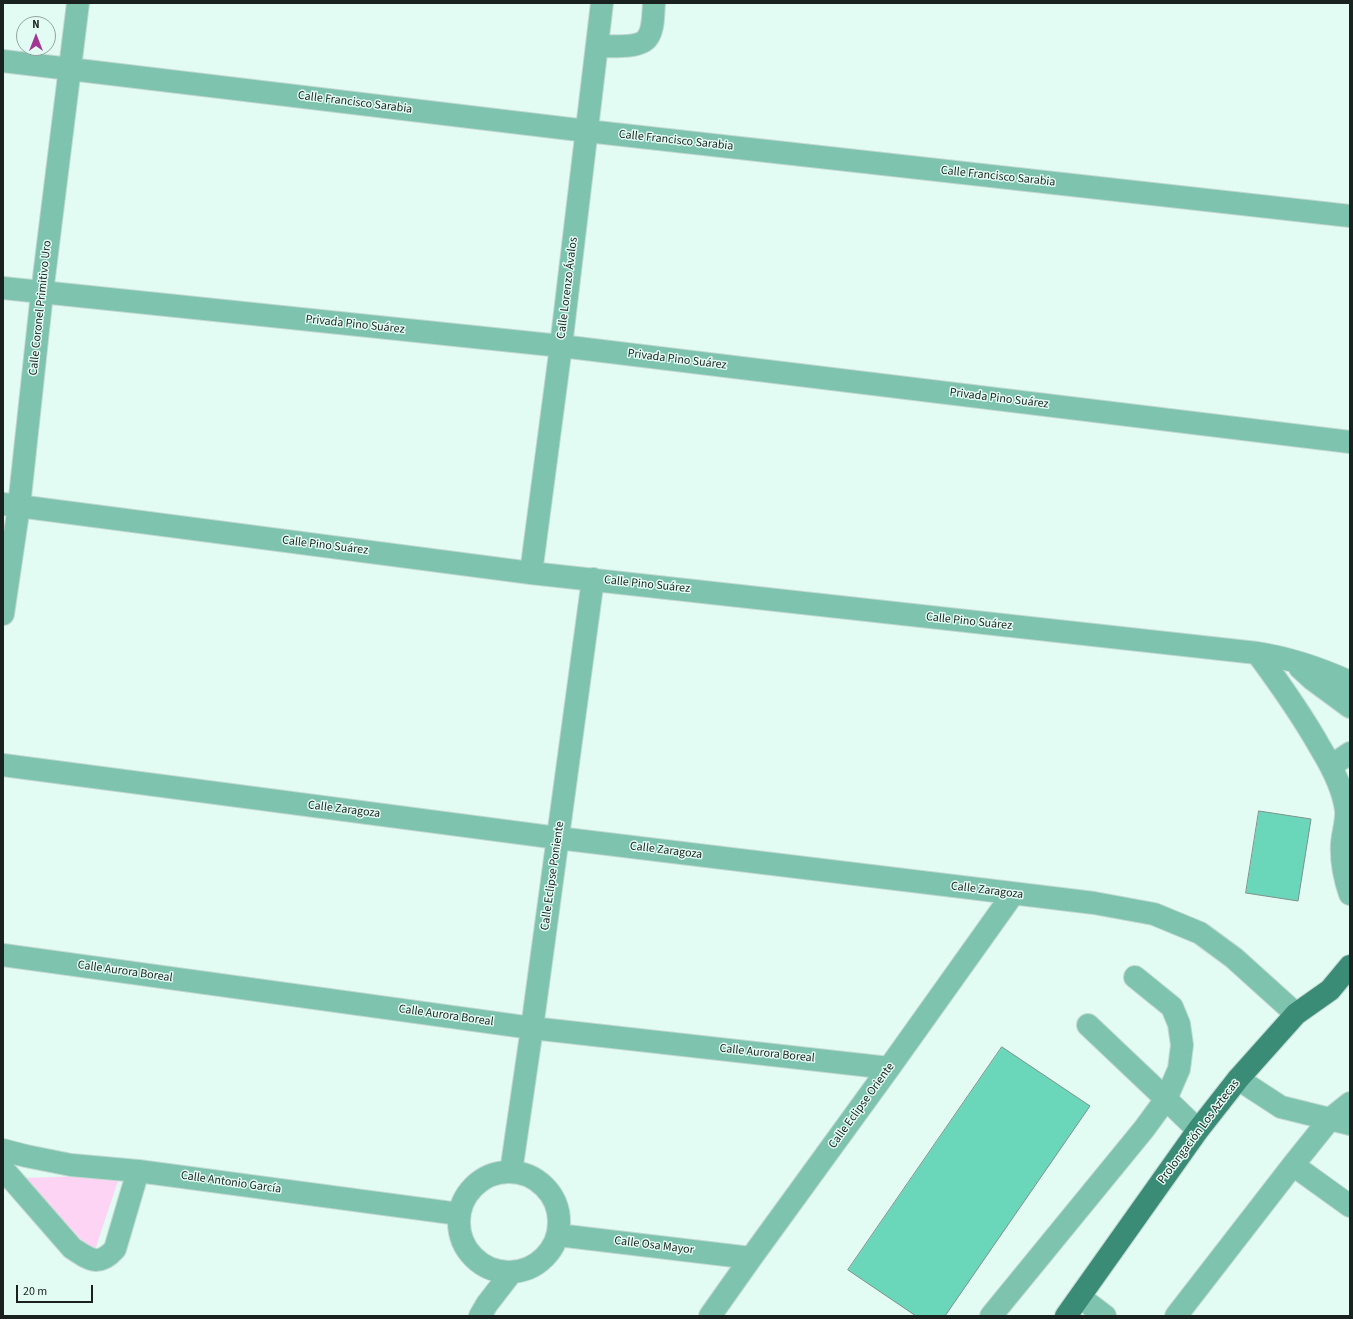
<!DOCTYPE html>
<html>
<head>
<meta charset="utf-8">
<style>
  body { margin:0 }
  #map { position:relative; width:1353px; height:1319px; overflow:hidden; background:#e2fbf3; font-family:"Source Sans 3",sans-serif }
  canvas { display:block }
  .frame { position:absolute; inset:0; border:4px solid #19221f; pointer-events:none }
  .north { position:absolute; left:16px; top:16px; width:40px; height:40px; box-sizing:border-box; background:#e2fbf3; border:1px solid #92a49e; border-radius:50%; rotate:0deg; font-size:11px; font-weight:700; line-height:16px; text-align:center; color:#19221f }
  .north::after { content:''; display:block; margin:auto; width:14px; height:18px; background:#a43593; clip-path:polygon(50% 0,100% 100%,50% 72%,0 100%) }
  .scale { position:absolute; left:16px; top:1285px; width:77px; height:18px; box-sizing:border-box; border:2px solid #19221f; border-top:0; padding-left:5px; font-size:12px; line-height:14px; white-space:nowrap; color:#19221f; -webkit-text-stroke:3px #e2fbf3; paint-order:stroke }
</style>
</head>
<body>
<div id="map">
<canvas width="1353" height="1319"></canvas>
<div class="frame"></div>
<div class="north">N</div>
<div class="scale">20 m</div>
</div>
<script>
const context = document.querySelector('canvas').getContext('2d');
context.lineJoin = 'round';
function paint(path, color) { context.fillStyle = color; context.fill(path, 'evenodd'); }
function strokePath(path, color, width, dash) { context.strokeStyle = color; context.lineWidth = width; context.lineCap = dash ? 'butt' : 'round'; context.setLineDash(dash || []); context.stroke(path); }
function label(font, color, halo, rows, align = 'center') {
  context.font = font + ' "Source Sans 3",sans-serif'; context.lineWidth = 3; context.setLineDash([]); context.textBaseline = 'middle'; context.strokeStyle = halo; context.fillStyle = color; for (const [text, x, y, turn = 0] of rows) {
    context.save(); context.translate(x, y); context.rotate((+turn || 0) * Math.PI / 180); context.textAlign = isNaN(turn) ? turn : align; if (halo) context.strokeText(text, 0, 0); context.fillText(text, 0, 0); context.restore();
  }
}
paint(new Path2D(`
  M 120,1175 L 94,1253 L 22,1178 Z`), '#fdd4f3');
const building = new Path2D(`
  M 1259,811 L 1311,819 L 1298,901 L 1246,893 Z
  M 1002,1047 L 1090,1106 L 945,1316 L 916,1316 L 848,1270 Z`);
paint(building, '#6ad7ba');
strokePath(building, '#7b928a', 1);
const minor = new Path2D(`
  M 597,46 C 609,46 641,49 648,37 C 654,28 653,13 654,3
  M 3,61 L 587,131 L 1350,216
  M 3,288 L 561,346 L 1350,442
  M 3,504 L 531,573 L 1257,653 C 1290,658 1319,668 1350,682
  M 531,573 L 561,346 L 602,3
  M 3,614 L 19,506 L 42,293 L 78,3
  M 1257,653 C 1280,684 1302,715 1321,749 C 1332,767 1343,788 1346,810 C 1347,821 1343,832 1342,843 C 1341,860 1344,877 1350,894
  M 1300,668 L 1312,679 L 1350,707
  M 3,765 L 558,838 L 1094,903 L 1154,914 L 1200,933 L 1234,958 L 1296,1014
  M 1331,766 L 1350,753
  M 3,955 L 532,1028 L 889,1068
  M 1088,1025 L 1166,1099 L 1179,1069 L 1182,1045 L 1179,1024 L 1172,1007 L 1135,977
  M 1238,1079 L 1281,1107 L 1350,1124
  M 3,1150 L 26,1156 L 71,1165 L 138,1171 L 459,1214
  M 1293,1165 L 1330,1119 L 1350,1103
  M 3,1169 L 72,1248 C 90,1260 99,1267 115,1249 L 138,1171
  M 511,1172 L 532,1028 L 593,579
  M459 1222a50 50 0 1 1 100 0a50 50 0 1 1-100 0Z
  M 558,1235 L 751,1258
  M 1080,1297 L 1105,1316
  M 480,1316 L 487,1304 L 511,1273
  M 710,1316 L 751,1258 L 889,1068 L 1013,894
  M 991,1316 L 1144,1129 L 1166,1099 L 1198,1130
  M 1176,1316 L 1293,1165 L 1350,1206`);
const major = new Path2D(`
  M 1066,1316 L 1198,1130 L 1238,1079 L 1296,1014 L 1330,990 L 1350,966`);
strokePath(minor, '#c2d8d1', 24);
strokePath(major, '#c2d8d1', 24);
strokePath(minor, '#7dc3ae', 22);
strokePath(major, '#3a8c77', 22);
label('12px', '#19221f', '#e2fbf3', [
  ["Calle Francisco Sarabia",355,103,7],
  ["Calle Francisco Sarabia",676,141,6],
  ["Calle Francisco Sarabia",998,177,6],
  ["Calle Lorenzo Ávalos",568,288,-83],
  ["Calle Coronel Primitivo Uro",41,308,-84],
  ["Privada Pino Suárez",355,325,6],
  ["Privada Pino Suárez",677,360,7],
  ["Privada Pino Suárez",999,399,7],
  ["Calle Pino Suárez",325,546,7],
  ["Calle Pino Suárez",647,585,6],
  ["Calle Pino Suárez",969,622,6],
  ["Calle Zaragoza",344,810,7],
  ["Calle Zaragoza",666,851,7],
  ["Calle Eclipse Poniente",553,876,-82],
  ["Calle Zaragoza",987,891,7],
  ["Calle Aurora Boreal",125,972,8],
  ["Calle Aurora Boreal",446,1016,8],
  ["Calle Aurora Boreal",767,1054,6],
  ["Calle Eclipse Oriente",862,1106,-54],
  ["Prolongación Los Aztecas",1199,1132,-53],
  ["Calle Antonio García",231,1183,8],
  ["Calle Osa Mayor",654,1246,7]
]);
</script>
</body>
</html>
